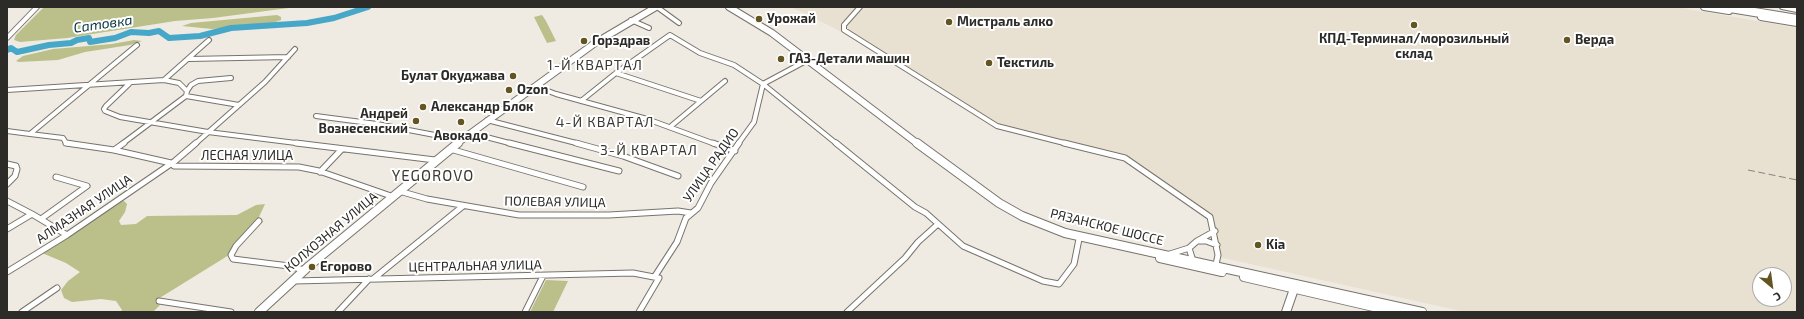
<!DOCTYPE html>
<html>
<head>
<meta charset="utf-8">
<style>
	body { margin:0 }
	#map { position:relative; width:1804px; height:319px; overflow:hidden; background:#efebe2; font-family:"Exo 2",sans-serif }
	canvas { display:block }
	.frame { position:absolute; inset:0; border:8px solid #2c2b28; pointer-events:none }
	.north { position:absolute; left:1752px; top:267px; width:40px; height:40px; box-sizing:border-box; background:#fff; border:1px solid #abaaa9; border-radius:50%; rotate:151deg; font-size:11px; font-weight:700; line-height:16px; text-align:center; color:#2c2b28 }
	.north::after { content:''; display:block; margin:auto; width:14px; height:18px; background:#625521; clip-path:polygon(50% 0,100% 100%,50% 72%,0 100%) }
</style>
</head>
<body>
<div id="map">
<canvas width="1804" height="319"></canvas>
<div class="frame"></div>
<div class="north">С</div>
</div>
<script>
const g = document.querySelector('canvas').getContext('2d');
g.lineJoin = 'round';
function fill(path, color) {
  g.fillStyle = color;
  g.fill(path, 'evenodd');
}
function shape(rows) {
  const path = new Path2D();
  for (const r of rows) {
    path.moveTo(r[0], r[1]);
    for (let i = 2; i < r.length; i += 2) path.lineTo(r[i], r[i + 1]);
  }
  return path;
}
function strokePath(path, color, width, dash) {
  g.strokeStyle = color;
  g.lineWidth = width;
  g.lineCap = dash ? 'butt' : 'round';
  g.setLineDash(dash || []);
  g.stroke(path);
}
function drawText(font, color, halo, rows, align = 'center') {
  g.font = font + ' "Exo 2",sans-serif';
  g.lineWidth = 4;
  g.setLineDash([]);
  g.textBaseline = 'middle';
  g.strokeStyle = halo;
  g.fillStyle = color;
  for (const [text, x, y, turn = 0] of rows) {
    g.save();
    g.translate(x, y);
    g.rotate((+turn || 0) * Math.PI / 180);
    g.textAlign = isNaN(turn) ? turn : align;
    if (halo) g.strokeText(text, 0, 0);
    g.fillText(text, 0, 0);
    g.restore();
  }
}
fill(shape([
	[791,7,1676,7,1797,28,1797,312,1465,312,1219,257,1214,219,1123,158,997,126,903,66,870,49,838,30],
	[1760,275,1784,275,1784,299,1760,299]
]), '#e8e0d1');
fill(shape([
	[44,7,296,7,213,18,175,21,67,38,20,42,14,40,16,35],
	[277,15,281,17,281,20,264,26,212,29,182,26,191,23],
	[542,15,546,21,556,41,547,43,534,17],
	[134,40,142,41,130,45,85,52,58,60,19,62,16,61,23,56,53,49,112,44],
	[123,200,127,204,125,212,119,221,121,225,136,224,147,216,237,215,256,205,265,204,258,219,229,255,158,299,155,302,160,305,153,312,121,312,122,310,116,301,101,299,72,302,64,298,61,290,68,281,80,272,66,263,42,253],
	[546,280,568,281,553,312,530,312]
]), '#bbbf89');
strokePath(shape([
	[7,50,11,48,17,52,49,45,71,43,77,40,89,38,90,42,115,38,131,32,149,33,159,31,169,38,200,36,231,28,307,23,334,18,368,7]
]), '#47a7c8', 6);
const streetFar1 = shape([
	[657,7,679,23],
	[860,7,844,25,844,30,997,126,1068,144],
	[1782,7,1797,10],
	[631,20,649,28],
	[7,38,37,7],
	[189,59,288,57],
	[616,73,701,101],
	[130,83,106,106,104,109,105,111,120,117,208,132,304,144],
	[535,86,556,94,647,119,715,144],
	[7,90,164,80],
	[187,91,191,85,198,81,231,78],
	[186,96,239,105],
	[581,101,616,73,670,35,700,53,734,65,763,84,837,144],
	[316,116,377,124,461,140],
	[487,120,580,144],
	[670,127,725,81],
	[7,131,30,134],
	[471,133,513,144],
	[72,144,66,143,63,138,30,134,137,45],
	[122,144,186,96,187,91,179,83,164,80,209,40],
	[195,144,265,82,295,49],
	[738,144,754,122,763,84,804,62]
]);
const street = shape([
	[66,143,114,150,171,163,174,166,299,167,319,171,391,196],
	[296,143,435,160],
	[509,143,619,171],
	[576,143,623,156,678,176],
	[713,143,735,151],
	[836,143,915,207,926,213,963,246,1043,281,1059,284,1074,264,1079,239],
	[1064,143,1125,158,1210,217,1218,255,1215,269],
	[450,149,583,187],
	[114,150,124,143],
	[7,164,16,166,17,169,15,176,7,184],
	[320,172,342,149],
	[399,191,427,199,519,215,609,215,678,211,691,213],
	[7,201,32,214],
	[41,219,87,186,56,177],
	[259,221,236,246,231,255,233,259,289,266,304,270],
	[7,229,32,214,67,235],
	[1199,241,1206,241,1217,245],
	[1170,254,1189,248],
	[1193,261,1189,248,1197,241,1215,231],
	[7,272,67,235,175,161,196,143],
	[655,276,677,242,686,218,698,208,711,183,739,143],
	[373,279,463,206],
	[294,281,633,273,659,278,639,312],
	[159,301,231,312],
	[22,312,57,288],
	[338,312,369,279],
	[525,312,543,276],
	[847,312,905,258,918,242,938,224]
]);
const secondaryFar1 = shape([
	[1704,7,1729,11],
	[1761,17,1797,23],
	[456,144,595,43,656,7]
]);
const secondary = shape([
	[259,312,309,266,458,143],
	[1286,312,1294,289]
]);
const primaryFar1 = shape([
	[729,7,772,33,918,144]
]);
const primary = shape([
	[917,143,999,203,1022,216,1065,233,1422,312],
	[1160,258,1222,272],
	[1244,277,1395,312]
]);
const highway = shape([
	[1724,7,1797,19]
]);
strokePath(streetFar1, '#78746c', 6);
strokePath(street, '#78746c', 7);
strokePath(secondaryFar1, '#78746c', 8);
strokePath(secondary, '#78746c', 10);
strokePath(primaryFar1, '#78746c', 8);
strokePath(primary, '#78746c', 10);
strokePath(highway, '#78746c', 10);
strokePath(streetFar1, '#fff', 4);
strokePath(street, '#fff', 5);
strokePath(secondaryFar1, '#fff', 6);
strokePath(secondary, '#fff', 8);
strokePath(primaryFar1, '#fff', 6);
strokePath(primary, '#fff', 8);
strokePath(highway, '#fff', 8);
strokePath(shape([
	[1748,170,1797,180]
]), '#86847e', 1, [7, 3.5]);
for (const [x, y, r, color] of [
	[759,19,4,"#625521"],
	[949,22,4,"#625521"],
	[1414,25,4,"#625521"],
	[1567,40,4,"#625521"],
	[584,41,4,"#625521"],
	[781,59,4,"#625521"],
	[989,63,4,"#625521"],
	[513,76,4,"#625521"],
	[509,90,4,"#625521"],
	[423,107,4,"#625521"],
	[416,121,4,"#625521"],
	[461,122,4,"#625521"],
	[1258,245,4,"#625521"],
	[312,267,4,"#625521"]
]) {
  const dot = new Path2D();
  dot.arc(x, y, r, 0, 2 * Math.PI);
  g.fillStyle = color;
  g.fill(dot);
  strokePath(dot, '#fff', 1.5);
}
drawText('bold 13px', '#2c2b28', '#fff', [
	["Урожай",767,19],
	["Мистраль алко",957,22],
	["КПД-Терминал/морозильный",1414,39,"center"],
	["склад",1414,54,"center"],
	["Верда",1575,40],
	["Горздрав",592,41],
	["ГАЗ-Детали машин",789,59],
	["Текстиль",997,63],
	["Булат Окуджава",505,76,"right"],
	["Ozon",517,90],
	["Александр Блок",431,107],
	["Андрей",408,114,"right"],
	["Вознесенский",408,129,"right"],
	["Авокадо",461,136,"center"],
	["Kia",1266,245],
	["Егорово",320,267]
], 'left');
drawText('13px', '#2c2b28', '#fff', [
	["ЛЕСНАЯ УЛИЦА",247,156],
	["УЛИЦА РАДИО",711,165,-55],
	["ПОЛЕВАЯ УЛИЦА",555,202,1],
	["АЛМАЗНАЯ УЛИЦА",84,209,-34],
	["РЯЗАНСКОЕ ШОССЕ",1107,227,14],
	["КОЛХОЗНАЯ УЛИЦА",331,232,-40],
	["ЦЕНТРАЛЬНАЯ УЛИЦА",475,266,-1]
]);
drawText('italic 14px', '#02303e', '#fff', [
	["Сатовка",103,24,-8]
]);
g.letterSpacing = '1px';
drawText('14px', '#3c3832', '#fff', [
	["1-Й КВАРТАЛ",595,65],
	["4-Й КВАРТАЛ",605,122],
	["3-Й КВАРТАЛ",649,150]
]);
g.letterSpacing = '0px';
g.letterSpacing = '1px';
drawText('15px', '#3c3832', '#fff', [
	["YEGOROVO",433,176]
]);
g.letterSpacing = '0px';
</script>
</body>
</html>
